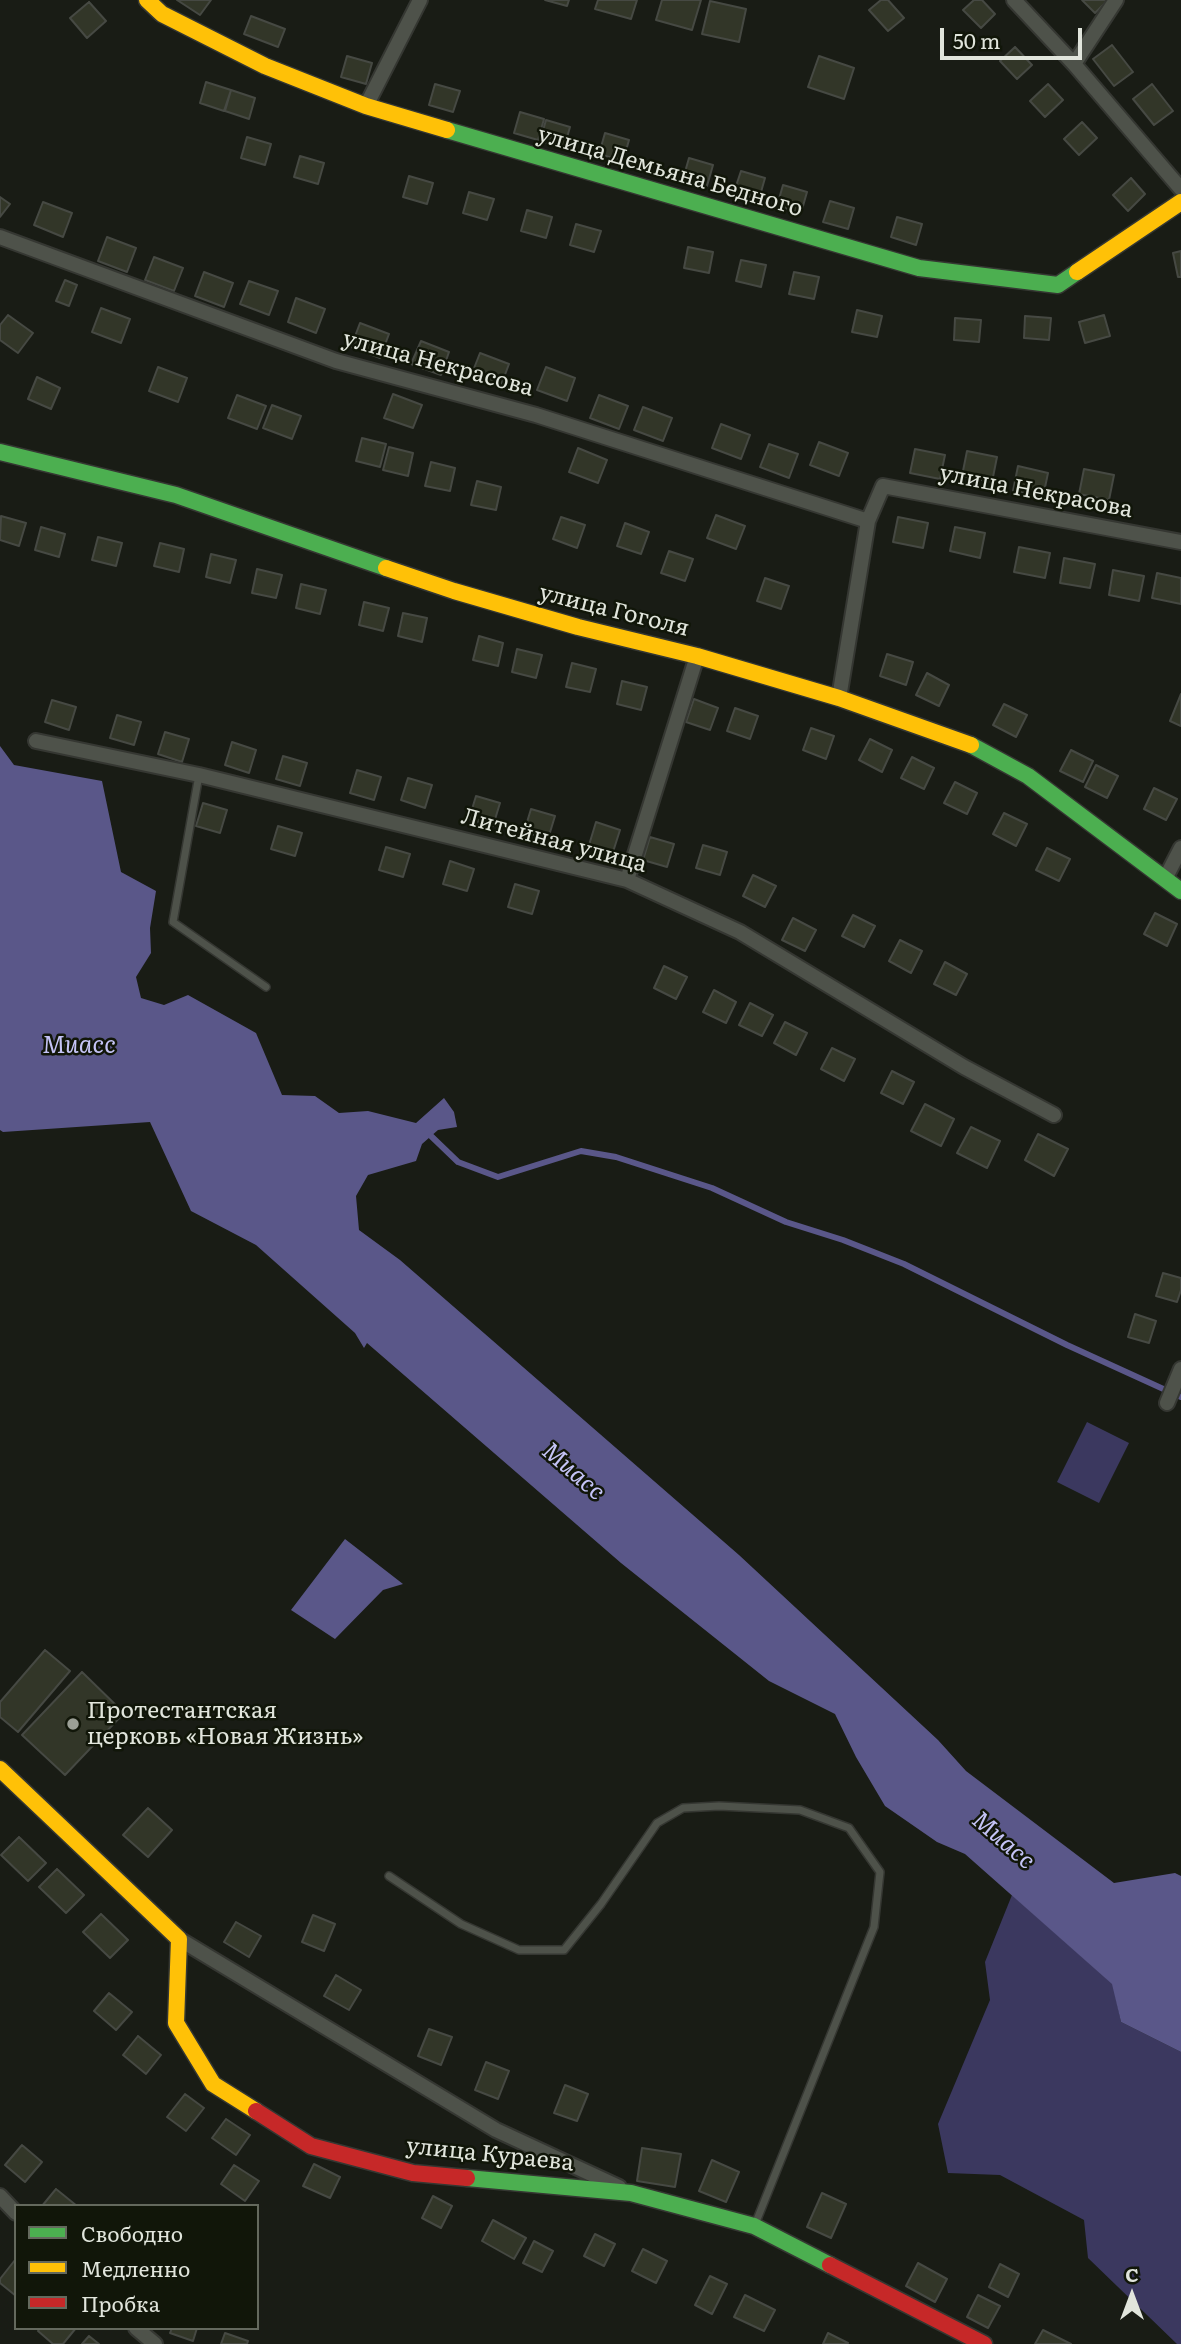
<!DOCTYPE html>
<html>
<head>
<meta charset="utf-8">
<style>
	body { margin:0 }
	#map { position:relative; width:1181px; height:2344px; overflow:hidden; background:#191c15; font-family:Literata,serif }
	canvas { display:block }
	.legend { position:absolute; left:14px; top:2204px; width:245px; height:126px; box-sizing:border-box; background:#111609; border:2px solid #64695d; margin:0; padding:9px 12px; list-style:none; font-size:21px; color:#e1e5dc }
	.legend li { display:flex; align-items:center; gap:14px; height:35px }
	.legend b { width:35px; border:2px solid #64695d }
	.north { position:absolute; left:1097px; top:2260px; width:70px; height:70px; -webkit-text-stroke:5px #111609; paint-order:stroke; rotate:0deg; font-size:19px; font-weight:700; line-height:28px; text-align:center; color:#e1e5dc }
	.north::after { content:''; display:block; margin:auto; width:24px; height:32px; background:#e1e5dc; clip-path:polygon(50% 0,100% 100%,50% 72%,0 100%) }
	.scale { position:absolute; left:940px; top:28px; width:142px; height:32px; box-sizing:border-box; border:4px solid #e1e5dc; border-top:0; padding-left:9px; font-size:21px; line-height:24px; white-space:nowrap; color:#e1e5dc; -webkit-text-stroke:5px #111609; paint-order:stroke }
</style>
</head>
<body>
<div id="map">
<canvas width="1181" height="2344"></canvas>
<ul class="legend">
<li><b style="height:9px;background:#4caf50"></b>Свободно</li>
<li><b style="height:9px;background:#ffc107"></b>Медленно</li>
<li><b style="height:9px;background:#c62828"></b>Пробка</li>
</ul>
<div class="north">С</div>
<div class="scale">50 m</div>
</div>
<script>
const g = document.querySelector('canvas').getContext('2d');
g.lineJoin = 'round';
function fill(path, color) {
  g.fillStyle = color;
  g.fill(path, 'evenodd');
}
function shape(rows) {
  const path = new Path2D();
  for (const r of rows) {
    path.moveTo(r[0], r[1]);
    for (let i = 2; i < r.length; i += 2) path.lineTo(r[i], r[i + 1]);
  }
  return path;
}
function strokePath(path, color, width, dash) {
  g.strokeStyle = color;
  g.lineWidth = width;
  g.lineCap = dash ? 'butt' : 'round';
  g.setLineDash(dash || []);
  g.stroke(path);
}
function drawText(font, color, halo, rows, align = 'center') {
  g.font = font + ' Literata,serif';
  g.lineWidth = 5;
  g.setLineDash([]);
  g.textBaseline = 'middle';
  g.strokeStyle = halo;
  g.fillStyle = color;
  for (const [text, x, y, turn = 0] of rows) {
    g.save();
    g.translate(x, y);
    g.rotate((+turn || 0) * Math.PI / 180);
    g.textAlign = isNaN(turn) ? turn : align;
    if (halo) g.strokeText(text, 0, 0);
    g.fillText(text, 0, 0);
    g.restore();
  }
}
fill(shape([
	[1087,1422,1129,1443,1099,1503,1057,1482],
	[1012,1895,1113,1984,1121,2022,1181,2052,1181,2344,1177,2344,1088,2258,1084,2220,1000,2175,948,2173,938,2124,990,2000,985,1962]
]), '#3b385f');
fill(shape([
	[0,746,14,765,102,781,121,872,156,891,150,928,151,953,136,977,141,998,164,1005,188,995,256,1033,282,1095,315,1096,339,1113,368,1111,416,1123,444,1098,454,1112,457,1127,438,1130,422,1144,416,1161,368,1175,356,1196,359,1230,400,1260,739,1555,938,1740,966,1771,1114,1883,1175,1873,1181,1876,1181,2052,1121,2022,1112,1984,965,1854,937,1842,885,1806,856,1757,835,1714,769,1681,621,1563,367,1343,364,1348,355,1333,256,1245,191,1211,150,1122,3,1132,0,1130],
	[345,1539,403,1584,383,1590,335,1639,291,1610]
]), '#5a5789');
strokePath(shape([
	[431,1136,458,1162,498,1177,581,1151,616,1157,712,1188,786,1222,843,1240,904,1264,1067,1345,1181,1397]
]), '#5a5789', 6);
const building = shape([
	[177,0,211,0,200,15,177,0],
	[545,0,569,0,567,6,545,0],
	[598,0,637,0,631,19,595,9,598,0],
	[662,0,701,0,692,30,656,20,662,0],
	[881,0,888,0,904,18,888,31,869,10,881,0],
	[974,0,982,0,995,14,981,28,963,10,974,0],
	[1082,0,1108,0,1095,13,1082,0],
	[710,1,746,9,739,42,702,34,710,1],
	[89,2,106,21,87,38,70,18,89,2],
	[251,16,285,29,278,47,244,34,251,16],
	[1112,45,1133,72,1114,86,1093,59,1112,45],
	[1015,47,1032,65,1017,79,1000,61,1015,47],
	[347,56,372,63,366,84,341,77,347,56],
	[819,56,854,68,844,99,808,87,819,56],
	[206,82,231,90,224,111,200,103,206,82],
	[435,84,460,91,453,112,429,105,435,84],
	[1048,84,1063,100,1045,117,1030,101,1048,84],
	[1152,84,1173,111,1154,125,1133,99,1152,84],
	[231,90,255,98,249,119,225,111,231,90],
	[520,112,544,119,538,140,514,133,520,112],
	[546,120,570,127,564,148,540,141,546,120],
	[1082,122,1097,138,1079,155,1064,139,1082,122],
	[605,133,629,140,623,161,599,154,605,133],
	[247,137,271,144,265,165,241,158,247,137],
	[300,156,324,163,318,184,294,177,300,156],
	[689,158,713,165,707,186,683,179,689,158],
	[741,171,765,178,759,199,734,192,741,171],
	[409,176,433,183,427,204,403,197,409,176],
	[1131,178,1145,194,1128,211,1113,195,1131,178],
	[783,185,807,192,801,213,777,206,783,185],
	[469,192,494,199,487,220,463,213,469,192],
	[0,197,10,204,0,217,0,197],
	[830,201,854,208,848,229,823,222,830,201],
	[43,202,72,213,63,237,34,225,43,202],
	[527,210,552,217,546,238,521,231,527,210],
	[897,217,922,224,916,245,891,237,897,217],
	[576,224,601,231,594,252,570,245,576,224],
	[107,237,136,248,127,272,98,261,107,237],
	[688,247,713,252,709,273,684,268,688,247],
	[1181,251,1181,277,1178,277,1173,253,1181,251],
	[154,257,183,268,174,291,145,280,154,257],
	[741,260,766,265,761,287,736,281,741,260],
	[204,272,233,283,224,307,195,296,204,272],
	[794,272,819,277,814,299,789,294,794,272],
	[65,280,77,285,69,306,56,301,65,280],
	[249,281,278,291,269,315,240,304,249,281],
	[296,298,325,309,316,333,288,322,296,298],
	[101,308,130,319,121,343,92,332,101,308],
	[857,310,882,316,877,337,852,332,857,310],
	[8,315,33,333,18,353,0,340,0,325,8,315],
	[1104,315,1110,336,1085,343,1079,322,1104,315],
	[1025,316,1051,318,1049,340,1024,338,1025,316],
	[955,318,981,320,979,342,954,340,955,318],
	[360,323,389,334,380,358,351,347,360,323],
	[421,341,449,352,441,375,411,364,421,341],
	[480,353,509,364,500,388,471,376,480,353],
	[158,367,187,378,178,402,149,391,158,367],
	[546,367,575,378,567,401,537,390,546,367],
	[37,377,60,388,51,409,28,399,37,377],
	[393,394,422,405,413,428,384,418,393,394],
	[237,395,266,406,257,429,228,418,237,395],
	[599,395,628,406,619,429,590,418,599,395],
	[272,405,301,416,292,439,263,428,272,405],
	[643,407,672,418,663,441,634,430,643,407],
	[721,424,750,435,741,459,712,448,721,424],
	[362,438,386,444,380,467,356,461,362,438],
	[819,442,848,453,839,476,810,465,819,442],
	[769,444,798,454,789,478,760,467,769,444],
	[389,447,413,453,408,476,383,470,389,447],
	[578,448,607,460,598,483,569,472,578,448],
	[915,449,945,455,940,479,910,473,915,449],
	[967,451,997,457,992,482,962,476,967,451],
	[431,462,455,468,450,491,425,486,431,462],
	[1018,466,1048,473,1043,497,1013,491,1018,466],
	[1084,469,1114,475,1109,500,1079,494,1084,469],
	[477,481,501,487,496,510,471,505,477,481],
	[716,515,745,526,736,549,707,538,716,515],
	[1,516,26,523,19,546,0,540,1,516],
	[561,517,585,525,577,548,553,539,561,517],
	[898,517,928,523,923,548,893,542,898,517],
	[625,523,649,532,641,554,617,546,625,523],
	[41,527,65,534,59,557,35,550,41,527],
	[955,527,985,533,980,558,950,551,955,527],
	[98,537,122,543,116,566,92,560,98,537],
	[160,543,184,549,179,572,154,566,160,543],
	[1019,547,1050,553,1045,578,1014,572,1019,547],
	[669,551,693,559,685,581,661,573,669,551],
	[211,554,236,560,230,583,206,577,211,554],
	[1064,558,1095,564,1090,588,1060,583,1064,558],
	[257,569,282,575,276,598,252,593,257,569],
	[1113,570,1144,576,1139,601,1109,595,1113,570],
	[1157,573,1181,578,1181,604,1152,598,1157,573],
	[765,578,789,586,781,609,757,601,765,578],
	[301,584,326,590,320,614,296,608,301,584],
	[364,602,389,608,383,631,359,625,364,602],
	[403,613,427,618,422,642,398,636,403,613],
	[479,636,503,643,498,666,473,660,479,636],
	[517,649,542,655,536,678,512,672,517,649],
	[887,654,913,662,906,685,880,676,887,654],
	[572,663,596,669,590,692,566,687,572,663],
	[927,673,949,685,939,706,916,695,927,673],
	[622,681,647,687,641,710,617,704,622,681],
	[1181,694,1181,726,1170,721,1181,694],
	[694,699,718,708,710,730,686,722,694,699],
	[52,700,76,707,69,730,45,722,52,700],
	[1004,704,1027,715,1016,737,993,725,1004,704],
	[735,708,758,716,750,739,727,731,735,708],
	[117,715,141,722,134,745,110,738,117,715],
	[811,728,834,736,826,759,803,750,811,728],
	[165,732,189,739,182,762,158,754,165,732],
	[870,739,892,750,882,772,859,760,870,739],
	[232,742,256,750,249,773,225,765,232,742],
	[1071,750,1093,761,1083,782,1060,771,1071,750],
	[283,756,307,763,300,786,276,779,283,756],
	[912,757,934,768,924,789,901,778,912,757],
	[1096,765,1118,776,1107,798,1085,787,1096,765],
	[357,770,381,777,374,800,350,793,357,770],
	[408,778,432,785,425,808,401,800,408,778],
	[955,782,977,793,967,814,944,803,955,782],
	[1154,788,1177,799,1166,820,1144,809,1154,788],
	[476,796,500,803,493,826,469,819,476,796],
	[203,803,227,810,220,833,196,826,203,803],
	[531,809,555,816,548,839,524,832,531,809],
	[1004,813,1027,824,1016,846,993,834,1004,813],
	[596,822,620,830,613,852,589,845,596,822],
	[278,826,302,833,295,856,271,849,278,826],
	[650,837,674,844,667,867,643,860,650,837],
	[703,845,727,852,720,875,696,868,703,845],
	[386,847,410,854,403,877,379,870,386,847],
	[1047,848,1070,859,1059,881,1036,870,1047,848],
	[450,861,474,869,467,891,443,884,450,861],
	[753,875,776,886,765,907,743,896,753,875],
	[515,884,539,891,532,914,508,907,515,884],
	[1155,913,1177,924,1167,946,1144,934,1155,913],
	[853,915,875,926,864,947,842,936,853,915],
	[793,918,816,930,805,951,782,940,793,918],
	[900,940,922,951,911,973,889,961,900,940],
	[945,962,967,974,956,995,934,984,945,962],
	[664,966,687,977,676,999,654,988,664,966],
	[714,990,736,1002,726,1023,703,1012,714,990],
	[750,1003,773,1015,762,1036,739,1025,750,1003],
	[785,1022,807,1033,796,1055,774,1043,785,1022],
	[832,1048,855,1059,844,1081,821,1069,832,1048],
	[892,1071,914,1082,903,1104,881,1093,892,1071],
	[925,1104,954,1119,941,1146,911,1131,925,1104],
	[971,1127,1000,1141,987,1168,957,1153,971,1127],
	[1038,1134,1068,1149,1054,1176,1025,1160,1038,1134],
	[1163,1273,1181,1278,1181,1290,1177,1302,1156,1296,1163,1273],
	[1135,1314,1156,1321,1149,1343,1128,1337,1135,1314],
	[45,1650,70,1671,18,1732,0,1717,0,1702,45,1650],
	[82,1672,124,1713,65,1775,22,1735,82,1672],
	[148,1808,172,1830,148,1857,123,1835,148,1808],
	[19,1837,46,1863,28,1881,1,1855,19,1837],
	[57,1869,84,1895,66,1913,39,1887,57,1869],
	[101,1914,128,1940,110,1958,83,1932,101,1914],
	[313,1915,335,1924,324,1951,302,1942,313,1915],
	[236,1922,261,1936,249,1957,224,1942,236,1922],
	[336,1975,361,1990,349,2010,324,1996,336,1975],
	[109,1993,132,2012,116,2030,94,2011,109,1993],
	[429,2029,452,2037,441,2065,418,2056,429,2029],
	[138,2036,161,2055,146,2074,123,2055,138,2036],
	[486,2062,509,2071,498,2099,475,2090,486,2062],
	[565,2085,588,2094,577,2121,554,2113,565,2085],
	[185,2094,204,2108,186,2131,167,2117,185,2094],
	[226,2119,250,2135,236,2155,212,2138,226,2119],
	[22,2145,42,2162,25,2182,5,2165,22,2145],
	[642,2148,681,2154,675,2187,637,2181,642,2148],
	[712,2160,739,2172,726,2202,699,2191,712,2160],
	[314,2164,340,2177,330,2198,303,2186,314,2164],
	[234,2165,259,2181,245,2201,221,2184,234,2165],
	[56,2189,77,2206,42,2206,56,2189],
	[822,2193,846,2204,831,2238,807,2227,822,2193],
	[433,2196,452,2206,441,2228,422,2218,433,2196],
	[493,2220,526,2238,514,2259,482,2241,493,2220],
	[595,2234,615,2244,604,2266,584,2256,595,2234],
	[534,2241,553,2251,542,2272,523,2263,534,2241],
	[643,2249,667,2261,656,2283,632,2271,643,2249],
	[15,2260,16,2261,16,2296,0,2283,0,2279,15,2260],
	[918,2263,947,2279,935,2302,906,2286,918,2263],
	[1000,2264,1019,2274,1008,2297,989,2287,1000,2264],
	[710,2276,727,2284,712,2314,695,2305,710,2276],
	[745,2295,775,2310,764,2331,734,2317,745,2295],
	[978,2295,1000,2306,988,2328,967,2317,978,2295],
	[40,2328,76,2328,63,2344,53,2344,38,2331,40,2328],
	[172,2328,197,2328,193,2341,170,2333,172,2328],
	[1043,2330,1071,2344,1035,2344,1043,2330],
	[225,2333,248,2341,247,2344,221,2344,225,2333],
	[828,2333,848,2343,847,2344,823,2344,828,2333],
	[89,2336,99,2344,82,2344,89,2336]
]);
fill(building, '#323628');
strokePath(building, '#464943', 2);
const lane = shape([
	[199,775,173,922,266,987],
	[389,1876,461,1924,519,1950,564,1950,601,1904,657,1823,683,1808,719,1806,800,1810,849,1828,880,1872,874,1927,756,2222]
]);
const street = shape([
	[1014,0,1074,64,1181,189],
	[1074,64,1116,0],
	[366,106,420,0],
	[0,237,336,361,536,415,868,521],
	[839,698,868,521,883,486,1181,542],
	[36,741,199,775,627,880,740,932,964,1067,1054,1115],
	[1165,879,1181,848],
	[627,880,697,656],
	[1167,1403,1181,1369],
	[179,1939,496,2130,619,2187],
	[0,2196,16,2213],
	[136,2328,155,2344]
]);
const fast = shape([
	[447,130,919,268,1058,285,1077,272],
	[0,452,176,495,386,568],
	[971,745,1028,776,1181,891],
	[467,2178,631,2193,754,2226,830,2265]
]);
const slow = shape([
	[147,0,162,14,265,66,366,106,447,130],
	[1077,272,1181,202],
	[386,568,454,591,578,627,697,656,839,698,971,745],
	[0,1769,179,1939,176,2023,213,2084,256,2111]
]);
const jam = shape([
	[256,2111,311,2146,413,2173,467,2178],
	[830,2265,984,2344]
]);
strokePath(lane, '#353732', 10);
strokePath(street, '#353732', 18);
strokePath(fast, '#353732', 19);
strokePath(slow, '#353732', 19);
strokePath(jam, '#353732', 19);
strokePath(lane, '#4e524a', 7);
strokePath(street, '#4e524a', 14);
strokePath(fast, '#4caf50', 16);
strokePath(slow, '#ffc107', 16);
strokePath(jam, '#c62828', 16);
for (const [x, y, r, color] of [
	[73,1724,7,"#9b9f96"]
]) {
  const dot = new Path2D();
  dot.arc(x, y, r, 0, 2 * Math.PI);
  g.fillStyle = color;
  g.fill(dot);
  strokePath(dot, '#111609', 2.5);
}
drawText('23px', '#e1e5dc', '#111609', [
	["улица Демьяна Бедного",670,172,16],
	["улица Некрасова",438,364,15],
	["улица Некрасова",1036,492,11],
	["улица Гоголя",614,611,14],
	["Литейная улица",554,841,15],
	["улица Кураева",490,2155,6]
]);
drawText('23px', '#e1e5dc', '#111609', [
	["Протестантская",87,1711],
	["церковь «Новая Жизнь»",87,1737]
], 'left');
drawText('italic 24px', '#c5c4f6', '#111609', [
	["Миасс",79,1046],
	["Миасс",573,1472,41],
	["Миасс",1003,1841,41]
]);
</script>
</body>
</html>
